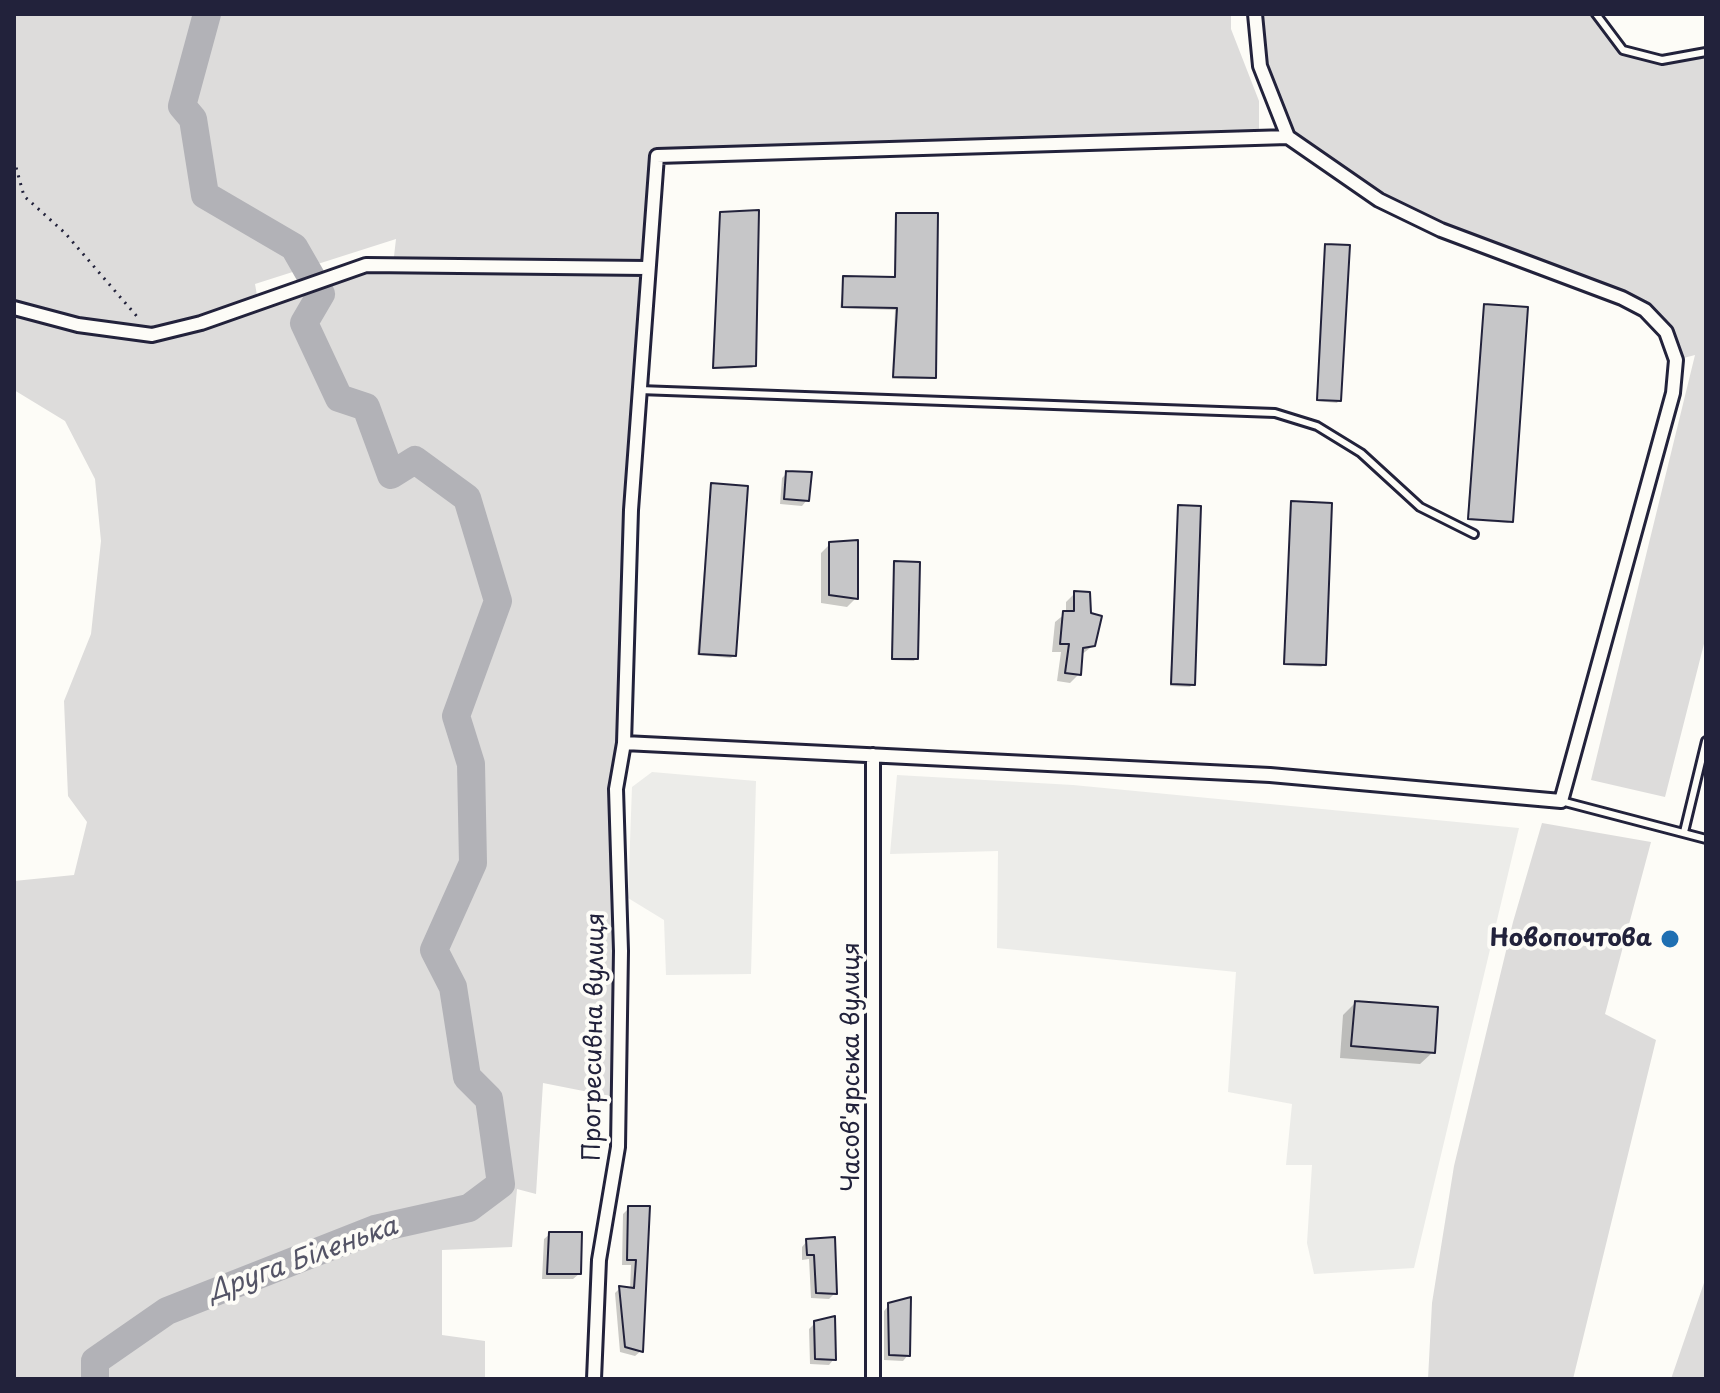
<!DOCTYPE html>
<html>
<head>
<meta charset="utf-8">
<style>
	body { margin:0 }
	#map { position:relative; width:1720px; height:1393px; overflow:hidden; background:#fdfcf7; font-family:"Playpen Sans",sans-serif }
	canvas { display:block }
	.frame { position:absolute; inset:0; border:16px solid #22223b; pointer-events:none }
</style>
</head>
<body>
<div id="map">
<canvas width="1720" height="1393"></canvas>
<div class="frame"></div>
</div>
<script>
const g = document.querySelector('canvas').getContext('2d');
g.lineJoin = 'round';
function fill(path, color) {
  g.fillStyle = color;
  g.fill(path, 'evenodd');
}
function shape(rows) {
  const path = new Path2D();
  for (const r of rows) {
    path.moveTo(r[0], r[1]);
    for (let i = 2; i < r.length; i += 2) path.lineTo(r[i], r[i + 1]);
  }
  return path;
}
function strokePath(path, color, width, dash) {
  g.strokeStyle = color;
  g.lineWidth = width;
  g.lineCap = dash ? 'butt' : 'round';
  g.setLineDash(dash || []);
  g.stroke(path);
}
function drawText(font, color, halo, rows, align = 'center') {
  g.font = font + ' "Playpen Sans",sans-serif';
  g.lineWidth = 8;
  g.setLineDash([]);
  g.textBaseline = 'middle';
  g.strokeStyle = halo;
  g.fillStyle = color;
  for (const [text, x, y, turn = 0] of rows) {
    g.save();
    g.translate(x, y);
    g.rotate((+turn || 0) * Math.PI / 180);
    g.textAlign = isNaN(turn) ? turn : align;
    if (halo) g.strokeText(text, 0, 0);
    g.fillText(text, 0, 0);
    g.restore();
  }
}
fill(shape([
	[652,772,756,781,751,974,666,975,664,920,628,898,632,787],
	[897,775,1073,785,1519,828,1414,1268,1314,1274,1307,1243,1312,1165,1286,1165,1292,1104,1228,1092,1236,972,997,948,998,851,890,854]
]), '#ecece9');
fill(shape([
	[14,14,1231,14,1231,29,1259,101,1259,132,657,157,616,789,619,1098,543,1083,536,1194,517,1189,512,1247,442,1250,442,1335,485,1341,485,1379,14,1379,14,881,74,875,87,822,68,796,64,701,91,634,101,541,95,479,65,421,14,390],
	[396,239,393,265,327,276,258,301,255,284],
	[1255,14,1596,14,1623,50,1662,60,1706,52,1706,636,1665,797,1591,780,1695,355,1676,360,1666,332,1645,310,1379,200,1288,137,1260,66],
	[1542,823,1651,842,1605,1014,1656,1040,1573,1379,1428,1379,1432,1303,1454,1166,1513,922],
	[1706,1277,1706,1379,1671,1379]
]), '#dddcdb');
fill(shape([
	[721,214,754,366,752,368,712,369],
	[897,215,934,377,932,379,892,379,895,310,840,308,844,278,894,279],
	[1326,246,1339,400,1337,403,1316,401],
	[1484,306,1511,521,1508,523,1467,520],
	[787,473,807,500,802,506,780,504,782,478],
	[711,485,734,655,731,658,697,655],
	[1292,503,1324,665,1321,667,1283,665],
	[1178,507,1193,684,1190,687,1170,686],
	[830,544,856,598,847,607,821,603,821,553],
	[895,563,916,658,914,661,891,660],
	[1075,593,1094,645,1081,655,1079,674,1070,683,1057,681,1061,652,1052,652,1055,622,1066,613,1066,602],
	[1355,1003,1433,1052,1420,1064,1340,1058,1343,1015],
	[629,1208,647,1208,641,1351,635,1356,620,1352,615,1293,620,1288,630,1290,631,1265,622,1265,623,1214],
	[550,1234,579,1274,573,1279,542,1279,544,1239],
	[807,1241,835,1293,829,1299,811,1298,809,1259,802,1260,802,1247],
	[889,1305,908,1355,903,1361,884,1360,884,1311],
	[815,1323,834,1359,829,1365,810,1364,809,1329]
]), '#0003');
strokePath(shape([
	[95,1379,95,1361,167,1311,375,1229,469,1208,501,1184,489,1099,467,1077,453,987,434,950,473,863,471,764,456,716,498,601,467,498,415,460,391,475,366,407,339,398,304,323,321,294,294,247,205,195,193,119,182,106,207,14]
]), '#b2b2b7', 28);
const building = shape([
	[759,210,756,366,713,368,720,212,759,210],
	[896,213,938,213,936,378,893,377,897,308,842,307,843,276,895,277,896,213],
	[1325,244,1350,245,1341,401,1317,400,1325,244],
	[1484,304,1528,307,1513,522,1468,519,1484,304],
	[786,471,812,472,809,501,784,499,786,471],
	[711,483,748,486,736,656,699,654,711,483],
	[1291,501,1332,503,1326,665,1284,664,1291,501],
	[1178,505,1201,506,1195,685,1171,684,1178,505],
	[858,540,858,599,829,595,829,542,858,540],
	[894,561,920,562,918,659,892,659,894,561],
	[1074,591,1090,592,1091,613,1102,616,1095,646,1083,648,1081,675,1065,673,1069,644,1060,644,1063,611,1074,611,1074,591],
	[1355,1001,1438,1007,1435,1053,1351,1046,1355,1001],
	[628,1206,650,1206,643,1352,625,1347,619,1286,634,1288,636,1260,627,1260,628,1206],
	[549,1232,582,1232,581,1274,547,1274,549,1232],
	[835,1237,837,1294,816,1293,814,1255,807,1255,806,1239,835,1237],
	[911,1297,910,1356,889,1355,888,1303,911,1297],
	[835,1316,836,1360,815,1359,814,1321,835,1316]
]);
fill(building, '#c6c6c8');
strokePath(building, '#22223b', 2);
const service = shape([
	[1596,14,1623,50,1662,60,1706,52],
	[639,390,1275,413,1317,426,1361,453,1420,507,1474,534],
	[1561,801,1706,839],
	[1684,832,1706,741]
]);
const minor = shape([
	[14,308,78,325,152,335,201,323,366,265,647,268],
	[624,743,1270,775,1561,801,1673,393,1676,360,1666,332,1645,310,1622,298,1441,230,1379,200,1288,137,1260,66,1255,14],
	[873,755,873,1379],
	[594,1379,599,1260,618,1147,621,951,616,789,624,743,631,510,657,156,1288,137]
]);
strokePath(service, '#22223b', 12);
strokePath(minor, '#22223b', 18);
strokePath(shape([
	[14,160,24,196,65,233,140,320]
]), '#22223b', 3, [2, 6]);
strokePath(service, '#fdfcf7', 6);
strokePath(minor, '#fdfcf7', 12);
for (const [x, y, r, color] of [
	[1670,939,10,"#1f6fb2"]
]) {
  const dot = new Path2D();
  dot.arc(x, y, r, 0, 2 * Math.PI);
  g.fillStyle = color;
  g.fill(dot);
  strokePath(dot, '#fdfcf7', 3);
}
drawText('bold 24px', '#22223b', '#fdfcf7', [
	["Новопочтова",1652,939]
], 'right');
drawText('24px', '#22223b', '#fdfcf7', [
	["Прогресивна вулиця",595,1037,-89],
	["Часов'ярська вулиця",852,1067,-90]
]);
drawText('italic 26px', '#545466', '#fdfcf7', [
	["Друга Біленька",303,1260,-20]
]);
</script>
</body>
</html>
